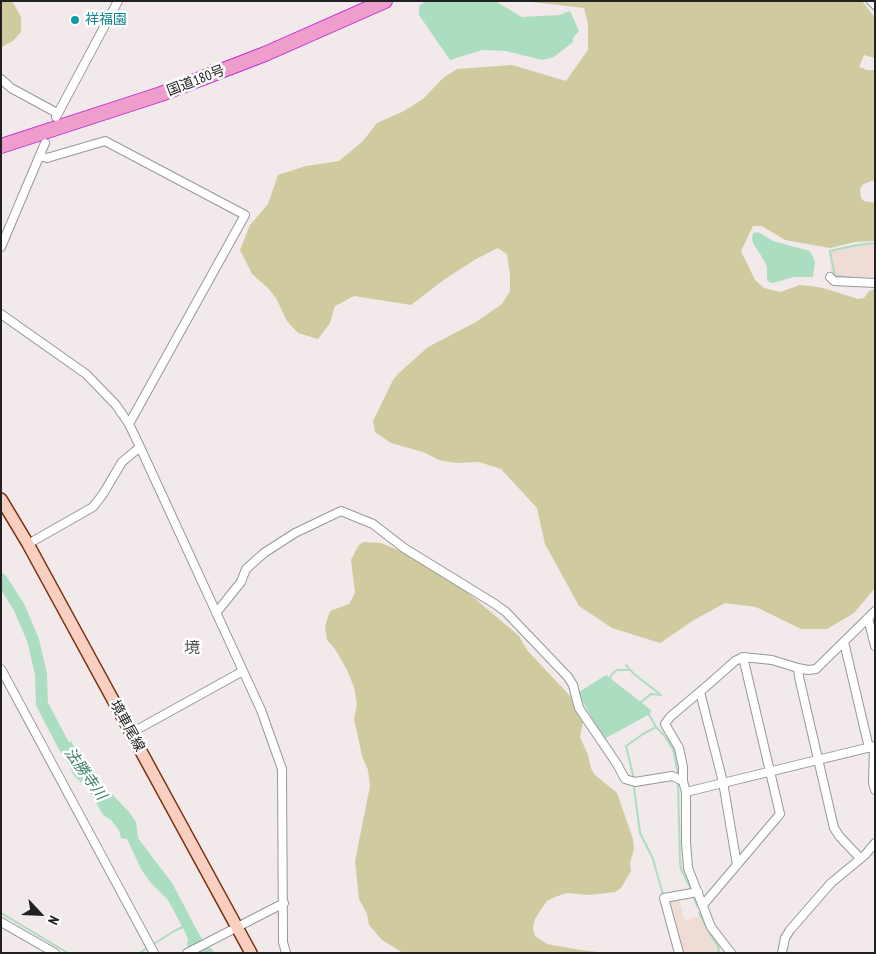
<!DOCTYPE html>
<html>
<head>
<meta charset="utf-8">
<style>
	body { margin:0 }
	#map { position:relative; width:876px; height:954px; overflow:hidden; background:#f1e9ea; font-family:"PT Sans Narrow",sans-serif }
	canvas { display:block }
	.frame { position:absolute; inset:0; border:2px solid #212121; pointer-events:none }
	.north { position:absolute; left:15px; top:889px; width:50px; height:50px; -webkit-text-stroke:4px #fff; paint-order:stroke; rotate:115deg; font-size:14px; font-weight:700; line-height:20px; text-align:center; color:#212121 }
	.north::after { content:''; display:block; margin:auto; width:18px; height:22px; background:#212121; clip-path:polygon(50% 0,100% 100%,50% 72%,0 100%) }
</style>
</head>
<body>
<div id="map">
<canvas width="876" height="954"></canvas>
<div class="frame"></div>
<div class="north">N</div>
</div>
<script>
const g = document.querySelector('canvas').getContext('2d');
g.lineJoin = 'round';
function fill(path, color) {
  g.fillStyle = color;
  g.fill(path, 'evenodd');
}
function shape(rows) {
  const path = new Path2D();
  for (const r of rows) {
    path.moveTo(r[0], r[1]);
    for (let i = 2; i < r.length; i += 2) path.lineTo(r[i], r[i + 1]);
  }
  return path;
}
function strokePath(path, color, width, dash) {
  g.strokeStyle = color;
  g.lineWidth = width;
  g.lineCap = dash ? 'butt' : 'round';
  g.setLineDash(dash || []);
  g.stroke(path);
}
function drawText(font, color, halo, rows, align = 'center') {
  g.font = font + ' "PT Sans Narrow","Noto Sans JP",sans-serif';
  g.lineWidth = 5;
  g.setLineDash([]);
  g.textBaseline = 'middle';
  g.strokeStyle = halo;
  g.fillStyle = color;
  for (const [text, x, y, turn = 0] of rows) {
    g.save();
    g.translate(x, y);
    g.rotate((+turn || 0) * Math.PI / 180);
    g.textAlign = isNaN(turn) ? turn : align;
    if (halo) g.strokeText(text, 0, 0);
    g.fillText(text, 0, 0);
    g.restore();
  }
}
fill(shape([
	[875,243,875,282,834,279,831,276,829,251,856,245],
	[678,896,685,921,702,915,721,945,720,953,680,953,666,899]
]), '#efddd5');
fill(shape([
	[1,1,12,1,21,17,21,32,13,41,1,47],
	[523,1,862,1,875,18,875,58,864,55,859,67,867,70,875,70,875,180,863,184,860,189,861,198,864,201,875,203,875,241,855,242,830,248,785,240,762,226,753,226,741,251,755,280,764,288,780,292,800,285,811,286,823,288,858,299,864,298,869,291,875,289,875,588,854,613,827,629,801,629,756,607,725,603,694,620,660,643,612,628,579,606,545,544,537,508,501,469,479,462,456,463,439,460,423,452,391,443,375,432,373,421,393,380,399,373,428,347,476,322,502,304,510,291,510,275,507,254,498,248,476,259,445,279,411,305,354,296,335,306,330,323,318,339,298,333,287,321,276,298,268,288,252,274,240,250,250,225,268,204,278,175,306,166,339,161,363,141,377,123,404,111,423,99,443,78,457,69,512,65,566,81,588,50,588,24,584,8],
	[363,542,381,543,403,552,461,587,512,630,519,636,527,650,570,696,583,722,580,737,588,755,591,768,594,774,617,793,633,839,634,849,630,863,631,871,621,888,615,892,589,895,567,893,555,897,547,901,540,911,535,919,533,928,535,936,547,944,574,949,605,953,403,953,382,940,369,925,367,914,359,899,355,861,370,786,368,770,362,756,354,719,357,704,354,687,347,670,335,649,327,640,325,626,330,611,349,604,355,593,351,560,358,546]
]), '#cfcb9f');
fill(shape([
	[426,1,495,1,522,17,559,15,570,11,579,31,573,38,573,42,554,57,542,60,506,51,482,50,450,60,419,15,419,7,421,4],
	[758,232,773,241,810,251,815,262,813,277,794,277,773,283,769,282,767,280,767,267,765,262,753,243,752,238,753,233],
	[606,675,651,710,650,714,604,739,584,704,579,692],
	[71,741,85,766,96,779,110,792,129,812,136,822,138,838,172,883,200,936,215,953,191,953,187,948,188,939,184,930,168,900,151,883,141,869,127,839,121,838,119,830,111,820,103,815,87,787,74,776,61,750]
]), '#abddc1');
strokePath(shape([
	[866,1,875,11],
	[830,251,857,245,875,243],
	[830,252,835,276,863,279],
	[626,665,633,673,661,695,651,694,640,703],
	[610,679,612,674,617,670,630,670],
	[648,713,656,727,663,734,673,749,678,774],
	[634,779,626,746,643,734,656,727],
	[678,782,680,862,681,869,690,887],
	[634,788,640,833,653,859,663,895],
	[693,895,697,906],
	[1,913,68,953],
	[699,913,713,939,718,946,719,953],
	[152,945,176,930,185,926],
	[140,953,148,947]
]), '#abddc1', 2);
strokePath(shape([
	[1,579,19,607,33,640,41,674,42,704,64,746,74,760]
]), '#abddc1', 12);
const minor = shape([
	[871,1,875,5],
	[1,79,11,88,57,113],
	[56,117,118,1],
	[40,156,47,158,105,141,245,215,129,424],
	[1,247,45,143],
	[830,277,834,281,875,283],
	[1,314,86,374,116,405,129,424,140,447,261,710,282,769,283,942,286,953],
	[28,544,93,507,103,494,122,462,140,447],
	[216,613,241,582,246,569,264,553,295,533,341,511,373,524,404,548,495,604,506,612,568,677,573,685,579,708,617,764,625,779,635,782,672,776,683,781],
	[868,618,875,646],
	[844,642,869,748],
	[798,668,799,677,834,828,840,837,860,858],
	[1,669,154,953],
	[700,692,723,782,737,865],
	[131,733,243,671],
	[874,747,873,783,875,790],
	[686,792,875,746],
	[703,905,780,814,743,657],
	[1,922,55,953],
	[187,953,284,903],
	[679,953,664,898,698,892],
	[731,953,711,927,688,868,686,842,686,792,683,781,683,767,679,748,665,724,670,717,709,684,735,661,743,657,772,660,798,668,808,670,816,669,875,611],
	[782,953,785,938,790,930,831,883,865,855,875,843]
]);
const secondary = shape([
	[1,499,28,544,251,953]
]);
const trunk = shape([
	[1,146,161,94,265,54,385,1]
]);
strokePath(minor, '#989898', 10);
strokePath(secondary, '#782d09', 14);
strokePath(trunk, '#c22fd6', 16);
strokePath(minor, '#fff', 8);
strokePath(secondary, '#f8cfc0', 11);
strokePath(trunk, '#ef9dcc', 14);
for (const [x, y, r, color] of [
	[75,20,5,"#0f9aa8"]
]) {
  const dot = new Path2D();
  dot.arc(x, y, r, 0, 2 * Math.PI);
  g.fillStyle = color;
  g.fill(dot);
  strokePath(dot, '#fff', 2);
}
drawText('14px', '#0d838f', '#fff', [
	["祥福園",85,20]
], 'left');
drawText('14px', '#212121', '#fff', [
	["国道180号",196,81,-21],
	["境車尾線",127,726,61]
]);
drawText('italic 15px', '#3d806d', '#fff', [
	["法勝寺川",85,774,54]
]);
drawText('16px', '#545454', '#fff', [
	["境",192,648]
]);
</script>
</body>
</html>
